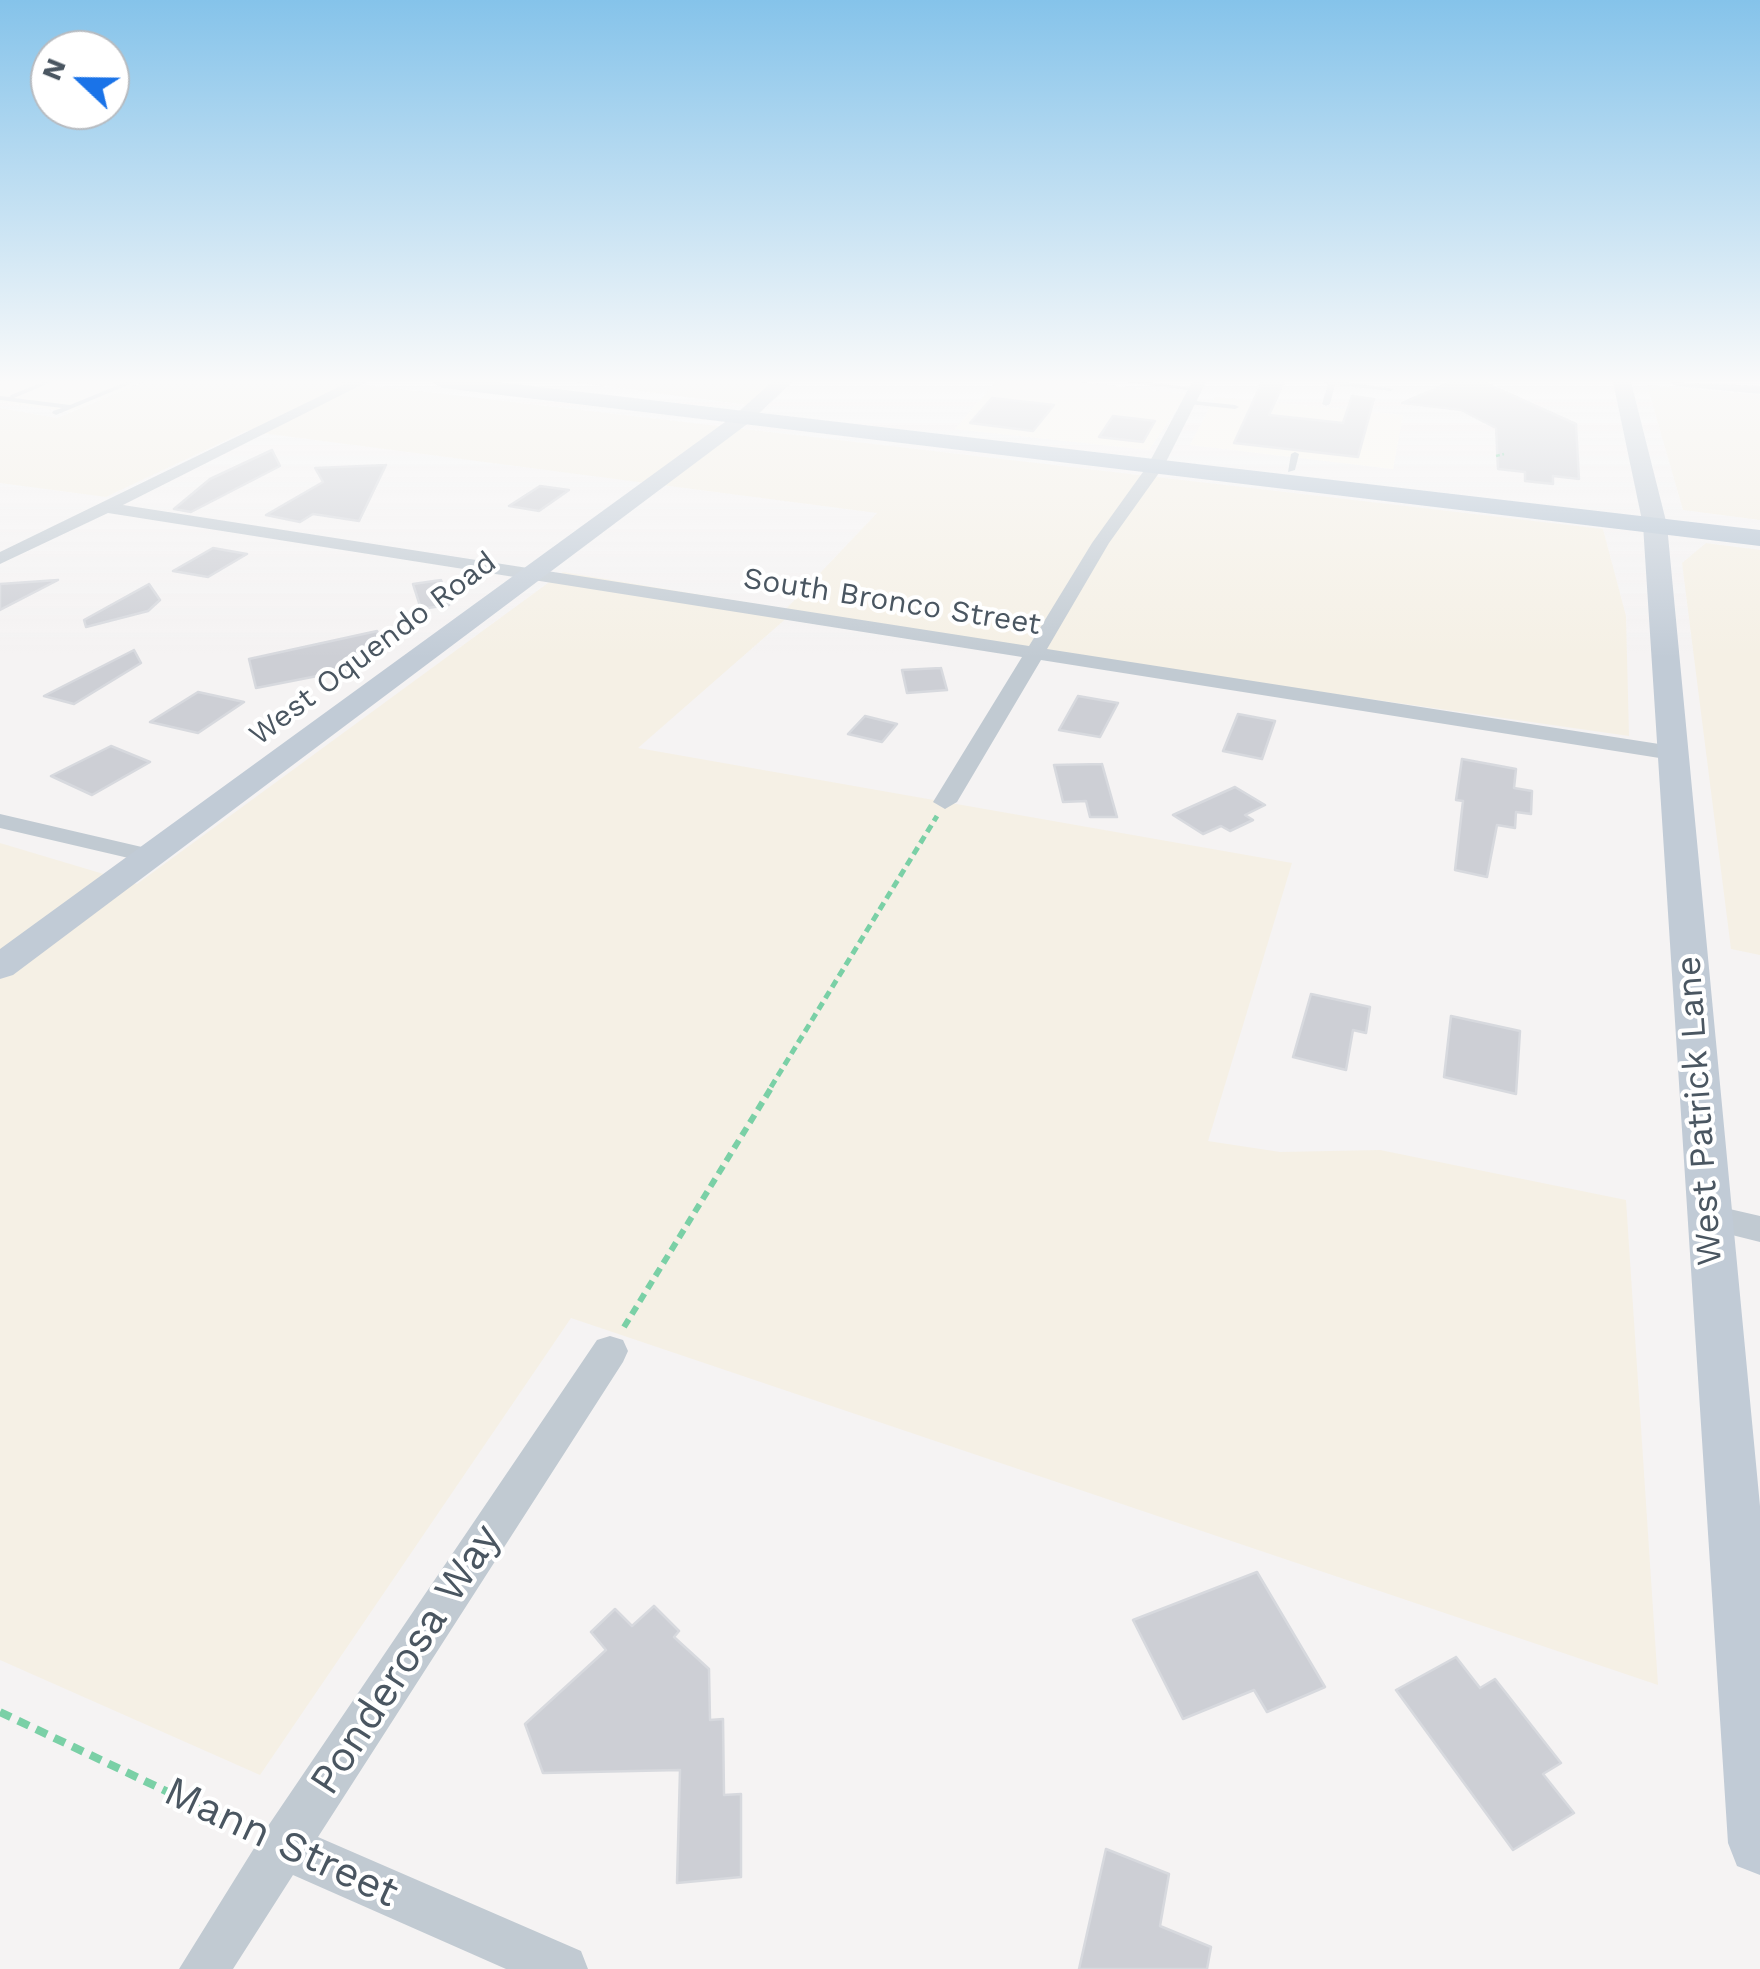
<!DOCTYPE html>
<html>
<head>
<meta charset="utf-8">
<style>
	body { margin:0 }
	#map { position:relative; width:1760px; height:1969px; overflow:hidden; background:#f5f3f3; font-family:"Work Sans",sans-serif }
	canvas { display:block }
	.north { position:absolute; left:30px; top:30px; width:100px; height:100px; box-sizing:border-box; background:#fff; border:2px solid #b7bbc0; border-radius:50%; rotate:292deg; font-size:28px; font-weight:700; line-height:40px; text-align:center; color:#4a5661 }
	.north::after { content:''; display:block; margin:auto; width:35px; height:45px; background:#1a73e8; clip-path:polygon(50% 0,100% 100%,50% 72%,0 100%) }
</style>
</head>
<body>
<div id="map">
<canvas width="1760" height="1969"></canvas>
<div class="north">N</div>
</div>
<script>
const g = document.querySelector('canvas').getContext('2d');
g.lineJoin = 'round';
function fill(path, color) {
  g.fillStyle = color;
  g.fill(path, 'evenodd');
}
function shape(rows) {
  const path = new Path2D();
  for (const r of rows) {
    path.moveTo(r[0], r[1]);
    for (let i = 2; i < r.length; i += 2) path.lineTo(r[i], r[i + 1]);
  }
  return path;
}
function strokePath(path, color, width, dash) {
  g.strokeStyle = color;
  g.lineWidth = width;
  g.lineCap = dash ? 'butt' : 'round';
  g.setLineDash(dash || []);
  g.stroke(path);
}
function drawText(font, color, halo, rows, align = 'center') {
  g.font = font + ' "Work Sans",sans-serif';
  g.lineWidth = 8;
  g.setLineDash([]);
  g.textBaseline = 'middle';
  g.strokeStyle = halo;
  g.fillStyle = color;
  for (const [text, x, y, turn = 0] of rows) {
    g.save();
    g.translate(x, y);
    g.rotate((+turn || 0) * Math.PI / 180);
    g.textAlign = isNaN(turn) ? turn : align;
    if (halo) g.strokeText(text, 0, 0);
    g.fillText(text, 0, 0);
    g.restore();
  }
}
fill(shape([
	[0,382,143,382,70,412,0,402],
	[996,382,1081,382,1187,394,1149,450,955,429],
	[1215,397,1403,415,1393,469,1190,445]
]), '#fdf9ef');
fill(shape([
	[143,382,341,382,1603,529,1626,616,1629,736,789,616,638,748,1292,863,1208,1141,1280,1152,1380,1150,1626,1200,1658,1685,571,1318,260,1775,0,1660,0,843,137,884,563,572,786,609,877,513,246,431,106,497,0,483,0,408,57,418],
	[574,382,773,382,747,405],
	[1647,385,1760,395,1760,520,1683,510],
	[1706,543,1760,550,1760,955,1731,949,1682,563]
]), '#f5f0e5');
const building = shape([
	[1262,382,1284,382,1269,415,1343,423,1352,396,1374,399,1358,457,1234,443,1262,382],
	[1452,382,1483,382,1576,424,1579,479,1553,476,1553,484,1525,481,1525,472,1498,469,1496,428,1461,410,1402,403,1452,382],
	[992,398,1054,405,1033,431,970,423,992,398],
	[1113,416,1155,421,1143,442,1099,437,1113,416],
	[272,450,280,466,191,512,174,509,210,479,272,450],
	[386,465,359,521,313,514,300,522,266,515,323,482,315,468,386,465],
	[540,486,569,490,539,511,509,506,540,486],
	[213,548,247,554,208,577,173,571,213,548],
	[58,580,0,610,0,584,58,580],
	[441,580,449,605,421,609,413,584,441,580],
	[149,584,160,600,148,611,86,627,84,620,149,584],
	[377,631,383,646,353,669,256,688,249,659,377,631],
	[134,650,141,663,74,704,44,696,134,650],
	[941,668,947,690,907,693,902,670,941,668],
	[198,692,244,702,198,733,150,722,198,692],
	[1078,696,1118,703,1100,737,1059,730,1078,696],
	[1238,714,1275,721,1262,759,1223,751,1238,714],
	[865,716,897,724,882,742,848,734,865,716],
	[111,746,150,762,92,795,51,776,111,746],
	[1462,759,1516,769,1514,788,1532,791,1531,814,1516,812,1515,828,1497,825,1487,877,1455,870,1463,801,1456,800,1462,759],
	[1102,764,1117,817,1090,817,1086,801,1063,802,1054,765,1102,764],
	[1235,787,1265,805,1245,815,1253,820,1230,831,1221,826,1203,834,1173,815,1235,787],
	[1311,994,1370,1007,1366,1033,1353,1030,1346,1070,1293,1057,1311,994],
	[1451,1016,1520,1031,1516,1094,1444,1077,1451,1016],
	[1257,1572,1325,1687,1267,1712,1254,1690,1183,1719,1133,1620,1257,1572],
	[654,1606,679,1631,674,1637,709,1669,710,1720,723,1719,724,1795,741,1794,741,1877,677,1883,680,1770,543,1773,525,1724,606,1650,591,1632,615,1609,632,1626,654,1606],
	[1456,1657,1480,1688,1495,1679,1561,1763,1543,1774,1574,1813,1513,1850,1396,1690,1456,1657],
	[1106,1849,1169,1874,1160,1926,1211,1947,1207,1969,1079,1969,1106,1849]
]);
fill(building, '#cdcfd5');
strokePath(building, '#d7d9de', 2.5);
strokePath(shape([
	[1496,456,1504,454]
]), '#7ad0a6', 2.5, [4, 2.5]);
strokePath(shape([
	[771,1087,937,816]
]), '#7ad0a6', 5, [8, 5]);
strokePath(shape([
	[624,1327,773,1085]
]), '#7ad0a6', 6, [9, 6]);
strokePath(shape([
	[0,1712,250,1831]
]), '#7ad0a6', 8, [12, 8]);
fill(shape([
	[43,382,52,382,14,398,70,405,126,382,135,382,56,415,52,413,53,411,62,408,0,400,0,396,10,397,11,395,43,382],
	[1125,382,1148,382,1199,389,1196,391,1125,382],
	[1323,382,1345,382,1394,389,1391,391,1335,385,1330,404,1326,406,1322,404,1328,384,1323,382],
	[1186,400,1235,405,1239,407,1235,409,1189,404,1186,400],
	[1295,452,1299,454,1295,470,1288,472,1291,454,1295,452]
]), '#c1cad2');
fill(shape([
	[349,382,367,382,123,505,1029,646,1092,543,1148,465,1192,382,1206,382,1164,466,1109,543,1047,649,1672,746,1683,753,1672,760,1041,660,957,802,945,809,933,802,1022,657,108,513,0,564,0,552,349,382],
	[1670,382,1760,386,1760,394,1677,386,1670,382],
	[0,814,159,851,162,856,150,863,0,828,0,814],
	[1708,1204,1760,1216,1760,1242,1696,1226,1692,1217,1696,1208,1708,1204],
	[610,1336,623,1340,628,1351,623,1362,318,1837,581,1951,588,1969,506,1969,293,1875,233,1969,179,1969,266,1829,597,1340,610,1336]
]), '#c1cad2');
fill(shape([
	[772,382,792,382,750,422,13,975,0,979,0,949,736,414,772,382],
	[1613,382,1631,382,1667,525,1760,1506,1760,1875,1737,1866,1728,1843,1643,525,1613,382]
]), '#c1cbd6');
fill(shape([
	[432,382,497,382,1760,530,1760,546,443,388,432,382]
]), '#b3c2d1');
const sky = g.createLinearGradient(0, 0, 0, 658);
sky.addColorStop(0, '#85c3ea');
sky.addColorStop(0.58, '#fafafa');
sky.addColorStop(1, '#fafafa00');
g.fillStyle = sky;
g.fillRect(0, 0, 1760, 658);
drawText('30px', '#4a5661', '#fff', [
	["South Bronco Street",892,602,9],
	["West Oquendo Road",373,649,-37]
]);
drawText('35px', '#4a5661', '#fff', [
	["West Patrick Lane",1700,1111,-94]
]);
drawText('42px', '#4a5661', '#fff', [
	["Ponderosa Way",406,1660,-57],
	["Mann Street",281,1843,25]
]);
</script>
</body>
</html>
